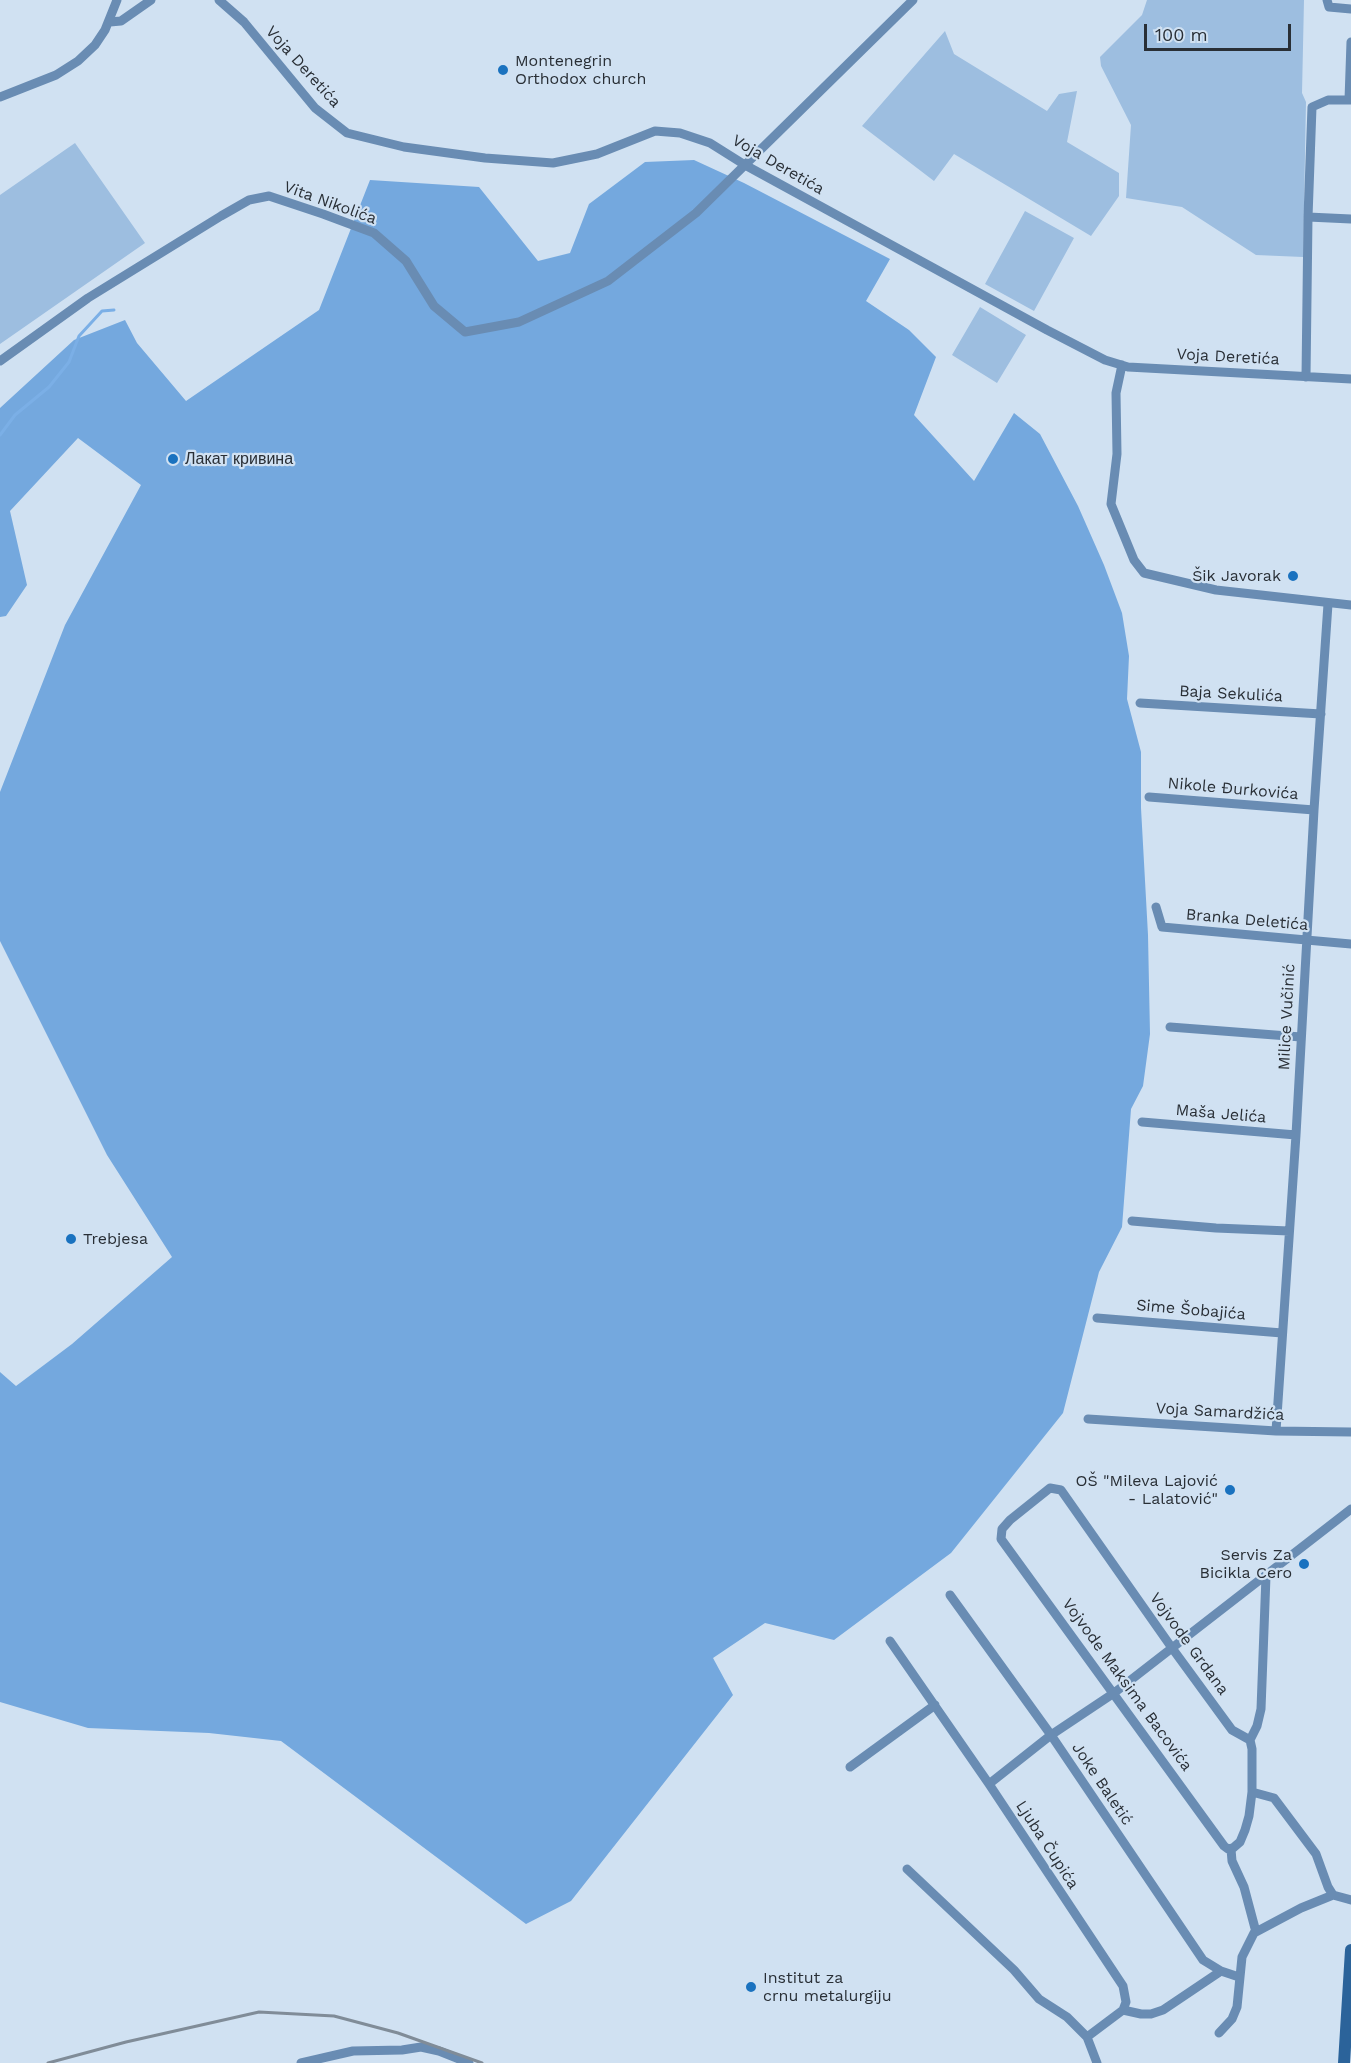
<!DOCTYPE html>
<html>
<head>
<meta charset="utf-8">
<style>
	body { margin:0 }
	#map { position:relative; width:1351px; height:2063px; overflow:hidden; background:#d0e1f2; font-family:"Work Sans",sans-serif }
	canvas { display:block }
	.scale { position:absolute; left:1144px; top:24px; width:147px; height:27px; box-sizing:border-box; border:3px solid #292f36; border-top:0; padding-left:8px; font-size:18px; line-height:21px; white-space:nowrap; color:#292f36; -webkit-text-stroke:4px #d0e1f2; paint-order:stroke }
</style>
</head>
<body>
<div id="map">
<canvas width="1351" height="2063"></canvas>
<div class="scale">100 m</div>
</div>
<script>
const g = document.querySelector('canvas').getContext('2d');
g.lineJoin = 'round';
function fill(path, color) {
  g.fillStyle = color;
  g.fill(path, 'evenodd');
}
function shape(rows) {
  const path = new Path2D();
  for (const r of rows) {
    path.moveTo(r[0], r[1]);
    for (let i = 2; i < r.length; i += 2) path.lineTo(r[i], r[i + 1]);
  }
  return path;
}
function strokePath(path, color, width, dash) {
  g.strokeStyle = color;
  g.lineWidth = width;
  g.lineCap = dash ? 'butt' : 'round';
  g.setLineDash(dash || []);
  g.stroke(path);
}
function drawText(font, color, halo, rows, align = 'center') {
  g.font = font + ' "Work Sans",sans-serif';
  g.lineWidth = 4.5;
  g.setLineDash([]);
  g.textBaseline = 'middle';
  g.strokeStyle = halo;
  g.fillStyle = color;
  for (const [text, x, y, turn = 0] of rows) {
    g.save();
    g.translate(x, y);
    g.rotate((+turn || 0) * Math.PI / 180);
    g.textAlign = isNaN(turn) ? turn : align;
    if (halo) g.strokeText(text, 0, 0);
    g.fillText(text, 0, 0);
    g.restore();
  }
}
fill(shape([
	[1147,0,1304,0,1302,93,1306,102,1303,257,1256,255,1182,207,1126,198,1131,125,1101,66,1100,57,1142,15],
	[945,31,954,54,1047,111,1059,94,1077,91,1067,142,1119,173,1119,196,1091,236,954,154,934,181,862,126],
	[75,143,145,243,0,344,0,195],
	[1025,211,1074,238,1034,311,985,284],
	[980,307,1026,335,997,383,952,355]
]), '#9dbee0');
fill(shape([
	[694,160,744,183,890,259,866,301,909,330,936,357,914,415,974,481,1014,413,1040,434,1078,506,1104,565,1122,613,1129,656,1127,699,1141,752,1141,808,1148,935,1150,1034,1143,1086,1131,1109,1122,1227,1099,1272,1063,1413,951,1553,834,1640,765,1623,713,1658,733,1695,571,1901,526,1924,281,1741,209,1733,88,1728,0,1702,0,1372,16,1386,72,1344,172,1257,107,1155,0,941,0,792,65,625,141,485,78,438,10,511,27,585,6,616,0,617,0,408,74,340,125,320,137,343,186,401,319,310,370,180,479,187,538,261,570,253,589,204,645,162]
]), '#74a8de');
strokePath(shape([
	[0,435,15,415,49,387,69,362,79,336,102,311,114,310]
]), '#7bafe6', 3);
strokePath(shape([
	[219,0,244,22,315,108,347,133,404,147,485,158,553,163,597,154,655,131,680,133,710,143,745,165,1047,330,1105,360,1128,367,1351,379],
	[1327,0,1329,7,1351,9],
	[110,22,121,21,151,0],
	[0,97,56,75,78,61,95,45,105,30,117,0],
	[1349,100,1351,42],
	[1308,217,1351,219],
	[0,361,88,298,221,216,249,200,269,196,323,214,374,233,406,261,434,306,465,332,519,322,608,281,696,213,913,0],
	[1122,365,1116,393,1117,454,1111,504,1134,560,1144,573,1216,590,1351,605],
	[1306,377,1308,217,1312,107,1328,100,1351,100],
	[1140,703,1321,714],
	[1149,797,1314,810],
	[1156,907,1162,927,1351,944],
	[1170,1027,1301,1037],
	[1142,1122,1296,1135],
	[1132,1221,1216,1228,1289,1231],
	[1097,1318,1282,1333],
	[1088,1419,1276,1431,1351,1432],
	[1276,1431,1296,1135,1314,810,1328,604],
	[950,1595,1051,1735,1203,1960,1221,1971,1239,1977],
	[890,1641,989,1784,1123,1986,1126,2002,1123,2010,1087,2037],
	[1250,1740,1257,1726,1261,1709,1266,1576],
	[850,1767,935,1705],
	[989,1784,1051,1735,1114,1693,1351,1509],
	[1252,1792,1249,1816,1245,1830,1240,1842,1233,1848,1228,1849,1224,1846,1001,1539,1002,1529,1010,1520,1050,1488,1061,1490,1172,1648,1232,1730,1250,1740,1252,1749,1252,1792,1274,1798,1316,1854,1328,1887,1333,1895,1351,1900],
	[1231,1849,1232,1861,1244,1887,1256,1932],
	[907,1869,1014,1970,1039,1999,1067,2017,1087,2037,1097,2063],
	[1123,2010,1141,2014,1151,2014,1163,2010,1221,1971],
	[1219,2033,1232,2019,1237,2007,1242,1957,1254,1933,1301,1908,1333,1895],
	[301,2063,353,2051,402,2050,421,2047,439,2051,469,2063]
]), '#698cb3', 9);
strokePath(shape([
	[1344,2063,1351,1950]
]), '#2b639a', 12);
strokePath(shape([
	[48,2063,126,2042,259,2012,334,2016,398,2033,482,2063]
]), '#808c98', 3);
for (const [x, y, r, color] of [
	[503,70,6,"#1a72bf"],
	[173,459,6,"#1a72bf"],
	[1293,576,6,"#1a72bf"],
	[71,1239,6,"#1a72bf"],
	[1230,1490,6,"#1a72bf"],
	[1304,1564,6,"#1a72bf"],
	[751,1987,6,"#1a72bf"]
]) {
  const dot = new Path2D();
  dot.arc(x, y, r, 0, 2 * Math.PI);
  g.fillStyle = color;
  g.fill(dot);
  strokePath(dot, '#d0e1f2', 2);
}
drawText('16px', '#292f36', '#d0e1f2', [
	["Montenegrin",515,61],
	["Orthodox church",515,79],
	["Лакат кривина",185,459],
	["Šik Javorak",1281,576,"right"],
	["Trebjesa",83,1239],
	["OŠ \"Mileva Lajović",1218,1481,"right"],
	["- Lalatović\"",1218,1499,"right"],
	["Servis Za",1292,1555,"right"],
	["Bicikla Cero",1292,1573,"right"],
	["Institut za",763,1978],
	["crnu metalurgiju",763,1996]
], 'left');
drawText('16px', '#292f36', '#d0e1f2', [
	["Voja Deretića",303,67,48],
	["Voja Deretića",778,165,30],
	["Vita Nikolića",330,203,20],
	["Voja Deretića",1228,357,3],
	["Baja Sekulića",1231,694,3],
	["Nikole Đurkovića",1233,789,5],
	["Branka Deletića",1247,920,5],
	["Milice Vučinić",1287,1017,-87],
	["Maša Jelića",1221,1114,5],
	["Sime Šobajića",1191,1310,5],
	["Voja Samardžića",1220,1412,3],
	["Vojvode Grdana",1189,1644,54],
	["Vojvode Maksima Bacovića",1127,1685,54],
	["Joke Baletić",1102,1784,56],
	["Ljuba Čupića",1047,1845,57]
]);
</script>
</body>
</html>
